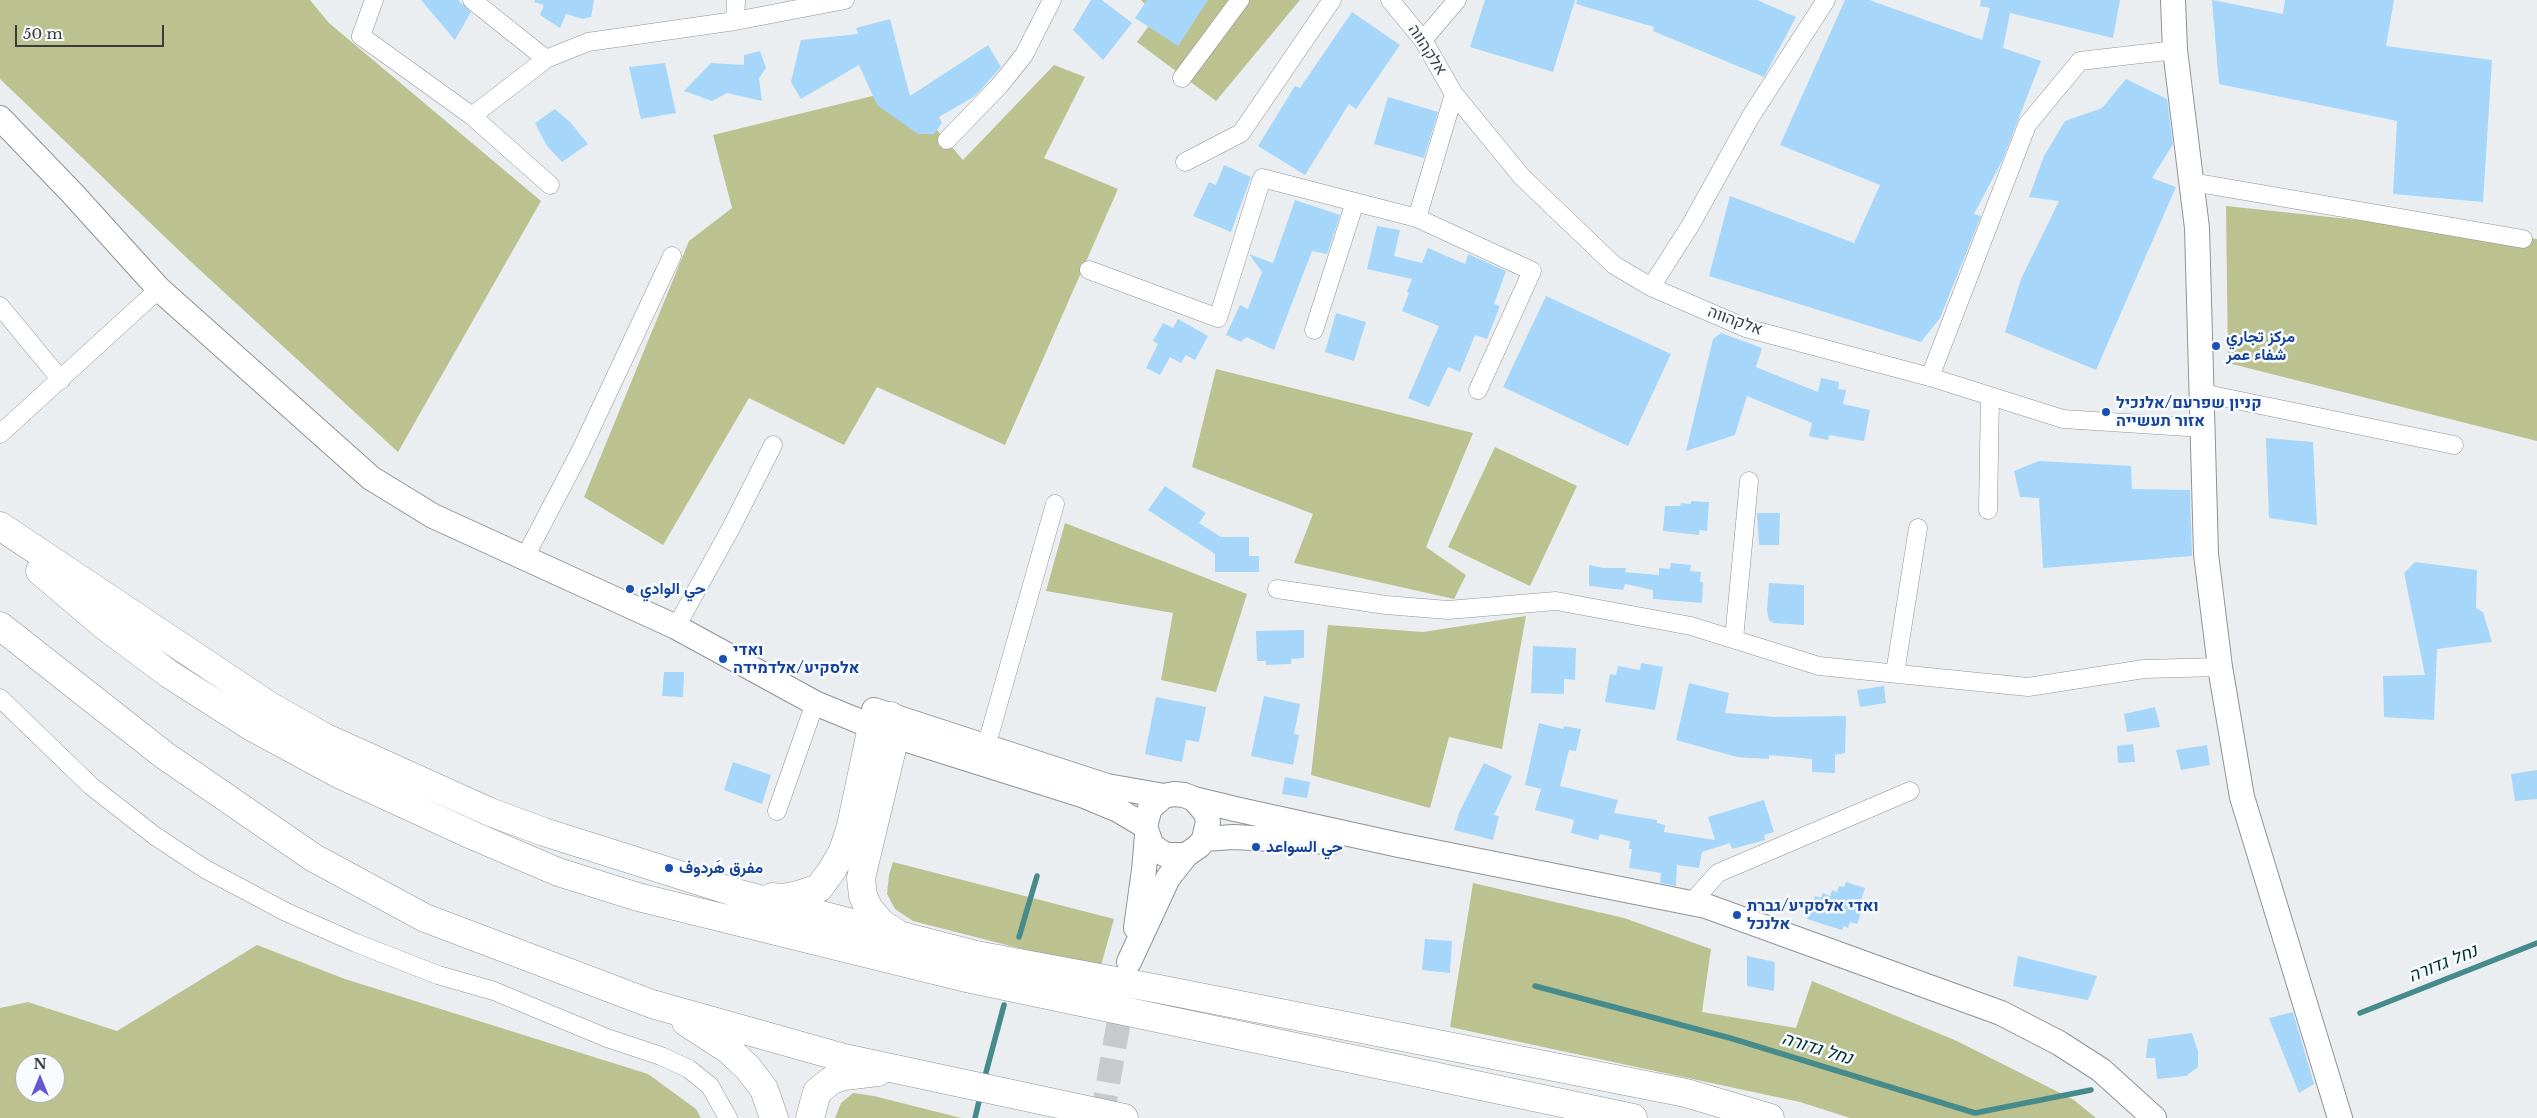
<!DOCTYPE html>
<html>
<head>
<meta charset="utf-8">
<style>
	body { margin:0 }
	#map { position:relative; width:2537px; height:1118px; overflow:hidden; background:#eaeef1; font-family:"Libre Baskerville",serif }
	canvas { display:block }
	.north { position:absolute; left:15px; top:1053px; width:50px; height:50px; box-sizing:border-box; background:#f7fbfe; border:1px solid #abaeb0; border-radius:50%; rotate:0deg; font-size:14px; font-weight:700; line-height:20px; text-align:center; color:#393b3c }
	.north::after { content:''; display:block; margin:auto; width:18px; height:22px; background:#6257d0; clip-path:polygon(50% 0,100% 100%,50% 72%,0 100%) }
	.scale { position:absolute; left:15px; top:25px; width:149px; height:22px; box-sizing:border-box; border:2px solid #393b3c; border-top:0; padding-left:6px; font-size:15px; line-height:18px; white-space:nowrap; color:#393b3c; -webkit-text-stroke:4px #f7fbfe; paint-order:stroke }
</style>
</head>
<body>
<div id="map">
<canvas width="2537" height="1118"></canvas>
<div class="north">N</div>
<div class="scale">50 m</div>
</div>
<script>
const g = document.querySelector('canvas').getContext('2d');
g.lineJoin = 'round';
function fill(path, color) {
  g.fillStyle = color;
  g.fill(path, 'evenodd');
}
function shape(rows) {
  const path = new Path2D();
  for (const r of rows) {
    path.moveTo(r[0], r[1]);
    for (let i = 2; i < r.length; i += 2) path.lineTo(r[i], r[i + 1]);
  }
  return path;
}
function strokePath(path, color, width, dash) {
  g.strokeStyle = color;
  g.lineWidth = width;
  g.lineCap = dash ? 'butt' : 'round';
  g.setLineDash(dash || []);
  g.stroke(path);
}
function drawText(font, color, halo, rows, align = 'center') {
  g.font = font + ' "Libre Baskerville",Vazirmatn,Heebo,serif';
  g.lineWidth = 5;
  g.setLineDash([]);
  g.textBaseline = 'middle';
  g.strokeStyle = halo;
  g.fillStyle = color;
  for (const [text, x, y, turn = 0] of rows) {
    g.save();
    g.translate(x, y);
    g.rotate((+turn || 0) * Math.PI / 180);
    g.textAlign = isNaN(turn) ? turn : align;
    if (halo) g.strokeText(text, 0, 0);
    g.fillText(text, 0, 0);
    g.restore();
  }
}
fill(shape([
	[0,0,310,0,329,23,541,201,398,452,189,260,0,79],
	[1141,0,1300,0,1216,101,1137,42,1156,16],
	[1054,65,1085,77,1044,158,1118,189,1005,445,877,387,844,445,749,398,663,545,584,497,689,241,732,208,713,135,901,89,963,160],
	[2226,206,2537,239,2537,441,2228,363],
	[1216,369,1473,433,1426,547,1466,575,1454,599,1294,563,1313,514,1192,467],
	[1495,447,1577,486,1530,586,1448,547],
	[1065,523,1247,594,1216,692,1161,680,1173,613,1046,591],
	[1526,616,1502,749,1449,737,1430,808,1311,775,1328,625,1423,632],
	[893,862,1114,919,1100,969,913,921,895,909,887,894,889,875],
	[1473,883,1624,918,1711,949,1702,1012,1796,1028,1812,981,1957,1041,2074,1100,2096,1118,1850,1118,1800,1102,1450,1027],
	[257,945,345,979,648,1074,696,1109,701,1118,0,1118,0,1008,28,1002,117,1031],
	[25,1063,55,1063,55,1093,25,1093],
	[853,1093,874,1096,961,1118,835,1118,841,1103]
]), '#bcc190');
strokePath(shape([
	[1019,937,1037,876],
	[1535,986,1730,1038,1975,1113,2091,1090],
	[2360,1013,2537,943],
	[984,1080,1004,1005],
	[975,1118,981,1093]
]), '#468b8c', 5.5);
fill(shape([
	[421,0,458,0,471,12,455,40],
	[535,0,594,0,591,17,583,19,566,14,560,28,540,15,544,5,534,2],
	[1091,0,1102,0,1132,23,1103,60,1073,30],
	[1147,0,1208,0,1178,46,1135,18],
	[1485,0,1575,0,1553,72,1470,47],
	[1577,0,1757,0,1796,17,1764,77,1653,31,1654,27,1576,4],
	[1845,0,1869,0,1982,40,1990,8,1980,6,1981,0,2120,0,2113,38,2010,13,2003,48,2041,61,2002,161,1974,214,1981,216,1940,318,1921,342,1709,276,1730,196,1854,243,1880,185,1780,145],
	[2212,0,2283,14,2285,0,2394,0,2386,46,2492,60,2483,202,2393,194,2397,121,2219,84],
	[1352,12,1400,45,1356,109,1349,104,1305,175,1258,146,1295,86,1300,88],
	[890,19,910,96,988,45,1001,67,975,96,939,117,942,123,934,134,918,134,877,105,859,65,801,99,791,82,801,40,858,34,856,28],
	[760,51,766,68,759,78,762,101,727,93,712,101,684,91,711,63,744,65,744,55],
	[665,63,676,113,641,119,629,67],
	[2126,79,2167,99,2173,144,2152,178,2176,187,2096,370,2005,332,2021,279,2059,201,2029,197,2044,156,2065,121,2102,108],
	[1388,97,1438,112,1424,158,1374,144],
	[555,109,571,123,588,144,562,162,547,146,535,123],
	[1224,165,1251,177,1231,232,1193,216,1209,182,1216,185],
	[1295,200,1340,215,1327,254,1312,251,1274,350,1246,337,1241,342,1226,335,1240,305,1248,309,1262,272,1249,254,1273,263],
	[1377,226,1400,230,1394,256,1422,263,1428,248,1465,264,1468,254,1506,271,1494,304,1500,306,1487,339,1475,335,1460,372,1448,367,1429,407,1408,398,1439,326,1402,311,1409,293,1407,292,1412,279,1367,269],
	[1546,296,1671,354,1628,446,1503,387],
	[1336,313,1366,322,1354,361,1325,352],
	[1178,319,1208,336,1195,360,1186,355,1181,363,1170,357,1160,375,1146,368,1158,344,1153,341,1163,323,1173,328],
	[1721,333,1762,348,1756,367,1818,392,1821,378,1839,382,1838,389,1846,390,1843,404,1870,410,1864,441,1829,435,1828,440,1809,436,1812,423,1747,396,1735,435,1686,451,1713,339],
	[2266,438,2313,442,2317,525,2269,518],
	[2039,461,2131,466,2132,489,2190,490,2192,556,2043,568,2039,498,2020,497,2014,471],
	[1165,486,1206,513,1199,523,1221,537,1249,537,1249,556,1259,556,1259,572,1215,572,1215,554,1148,510],
	[1691,501,1709,502,1707,531,1699,530,1699,535,1663,531,1665,506,1680,506,1681,503,1691,504],
	[1757,513,1780,513,1779,545,1759,545],
	[2415,562,2477,570,2476,608,2483,612,2492,642,2437,649,2434,720,2384,717,2383,676,2425,675,2404,573],
	[1671,563,1691,565,1690,571,1701,572,1700,582,1703,582,1702,603,1653,599,1653,590,1625,584,1623,590,1589,586,1589,565,1604,568,1626,568,1625,572,1659,575,1659,568,1670,569],
	[1769,583,1804,585,1804,625,1773,623,1769,620,1767,610],
	[1304,630,1304,658,1291,659,1291,664,1266,665,1266,661,1257,661,1256,631],
	[1533,646,1576,648,1575,680,1564,679,1564,694,1531,693],
	[1641,663,1663,667,1655,710,1605,702,1610,674,1616,675,1618,666,1640,670],
	[664,672,684,672,683,697,662,696],
	[1689,683,1729,693,1725,713,1776,717,1846,716,1845,753,1835,755,1835,773,1812,772,1812,759,1769,755,1769,759,1737,757,1676,740],
	[1884,686,1886,703,1860,707,1857,690],
	[1264,696,1300,704,1294,734,1299,735,1293,765,1251,756],
	[1156,697,1206,707,1199,742,1186,740,1182,762,1145,754],
	[2155,707,2160,727,2127,732,2124,714],
	[1539,723,1563,729,1564,726,1581,729,1576,751,1569,750,1560,786,1618,800,1614,813,1657,820,1657,823,1665,825,1664,832,1715,840,1708,817,1764,800,1774,832,1764,835,1765,840,1732,849,1730,843,1702,852,1699,868,1677,865,1676,886,1660,883,1661,873,1629,868,1632,849,1629,849,1630,841,1600,834,1598,840,1571,833,1574,820,1535,810,1541,789,1525,785],
	[2133,744,2135,762,2118,763,2117,746],
	[2207,745,2210,765,2181,770,2176,750],
	[733,762,771,775,762,804,724,790],
	[1484,763,1512,776,1494,815,1499,816,1493,840,1454,830,1459,813],
	[2537,770,2537,799,2515,801,2511,774],
	[1285,777,1310,782,1307,798,1282,794],
	[1846,882,1865,888,1859,906,1863,907,1857,924,1850,922,1848,928,1844,926,1842,930,1807,919,1815,896,1821,898,1823,893,1830,896,1832,890,1837,892,1839,886,1844,887],
	[1425,939,1452,941,1450,973,1422,970],
	[1747,956,1775,962,1774,991,1747,986],
	[2018,956,2097,976,2088,1000,2013,986],
	[2293,1012,2314,1084,2299,1093,2269,1018],
	[2192,1033,2198,1051,2198,1067,2186,1076,2157,1079,2155,1058,2146,1058,2148,1039]
]), '#a6d7fb');
strokePath(shape([
	[1102,1118,1124,992]
]), '#c7cacd', 24, [24, 12]);
const street = shape([
	[374,0,361,36,472,116],
	[472,0,546,59],
	[736,0,735,21,845,0],
	[1390,0,1423,40,1454,94,1522,177,1614,265,1651,287,1746,328,1930,377,2063,419,2203,428],
	[1423,40,1457,0],
	[1182,78,1240,0],
	[947,140,1000,85,1024,55,1052,0],
	[1185,162,1241,133,1332,0],
	[2192,182,2523,239],
	[550,185,472,116,546,59,588,42,735,21],
	[1417,218,1454,94],
	[1089,270,1218,318,1262,178,1417,218,1532,271,1478,390],
	[1651,287,1690,226,1751,116,1826,0],
	[0,306,61,380],
	[1314,330,1355,202],
	[1930,377,2027,125,2080,61,2175,50],
	[2202,393,2454,445],
	[0,434,159,289],
	[1988,510,1990,396],
	[524,559,581,450,672,256],
	[1277,589,1386,605,1448,610,1556,601,1691,626,1819,666,2028,687,2144,669,2220,667],
	[676,627,731,528,773,445],
	[1734,639,1749,481],
	[1895,673,1918,528],
	[0,698,91,786,155,836,205,869,286,912,356,943,438,975,494,991,607,1038,661,1056,689,1069,710,1086,728,1118],
	[986,747,1055,504],
	[777,811,815,703],
	[1691,903,1718,873,1910,791]
]);
const secondary = shape([
	[2173,0,2175,50,2197,228,2206,554,2220,667,2242,797,2340,1118],
	[0,118,73,194,159,289,371,478,433,516,676,627,815,703,895,736,1082,795,1118,810,1145,826],
	[874,710,1107,786,1164,796],
	[1194,799,1206,813,1208,822,1204,839,1199,846,1186,855,1166,855,1158,850,1151,844,1145,826,1150,808,1164,796,1174,794,1184,795,1194,799,1235,809,1399,845,1706,906,2001,1013,2059,1043,2101,1070,2154,1118],
	[1204,839,1233,837,1332,842],
	[1136,928,1144,870,1147,835],
	[1129,962,1168,878,1186,855]
]);
const highway = shape([
	[0,526,268,705,324,737,490,812,544,832,740,894,976,955,1159,989,1686,1093,1770,1118],
	[40,571,106,627,169,674,252,727,337,773,474,836,558,872,638,897,962,977,1633,1118],
	[0,626,164,755,314,858,425,918,652,1004,844,1058,1124,1118],
	[772,897,783,898,798,895,819,888,832,870,843,851,851,826,872,727,891,716,895,736,861,878,863,896,869,909,882,924,895,932],
	[686,1022,729,1050,748,1068,764,1089,774,1118],
	[810,1118,817,1092,832,1080,844,1076,878,1072]
]);
strokePath(street, '#8f9395', 19);
strokePath(secondary, '#8f9395', 26);
strokePath(highway, '#8f9395', 29);
strokePath(street, '#fff', 18);
strokePath(secondary, '#fff', 24);
strokePath(highway, '#fff', 28);
for (const [x, y, r, color] of [
	[2216,346,5,"#1a4fb4"],
	[2106,412,5,"#1a4fb4"],
	[630,589,5,"#1a4fb4"],
	[723,659,5,"#1a4fb4"],
	[1256,847,5,"#1a4fb4"],
	[669,868,5,"#1a4fb4"],
	[1737,915,5,"#1a4fb4"]
]) {
  const dot = new Path2D();
  dot.arc(x, y, r, 0, 2 * Math.PI);
  g.fillStyle = color;
  g.fill(dot);
  strokePath(dot, '#f7fbfe', 2);
}
drawText('16px', '#393b3c', '#f7fbfe', [
	["אלקהווה",1427,50,57],
	["אלקהווה",1735,321,20]
]);
drawText('bold 16px', '#164399', '#f7fbfe', [
	["مركز تجاري",2226,337],
	["شفاء عمر",2226,355],
	["קניון שפרעם/אלנכיל",2116,403],
	["אזור תעשייה",2116,421],
	["حي الوادي",640,589],
	["ואדי",733,650],
	["אלסקיע/אלדמידה",733,668],
	["حي السواعد",1266,847],
	["مفرق هَردوف",679,868],
	["ואדי אלסקיע/גברת",1747,906],
	["אלנכל",1747,924]
], 'left');
drawText('italic 18px', '#003031', '#f7fbfe', [
	["נחל גדורה",2443,964,-22],
	["נחל גדורה",1817,1049,17]
]);
</script>
</body>
</html>
